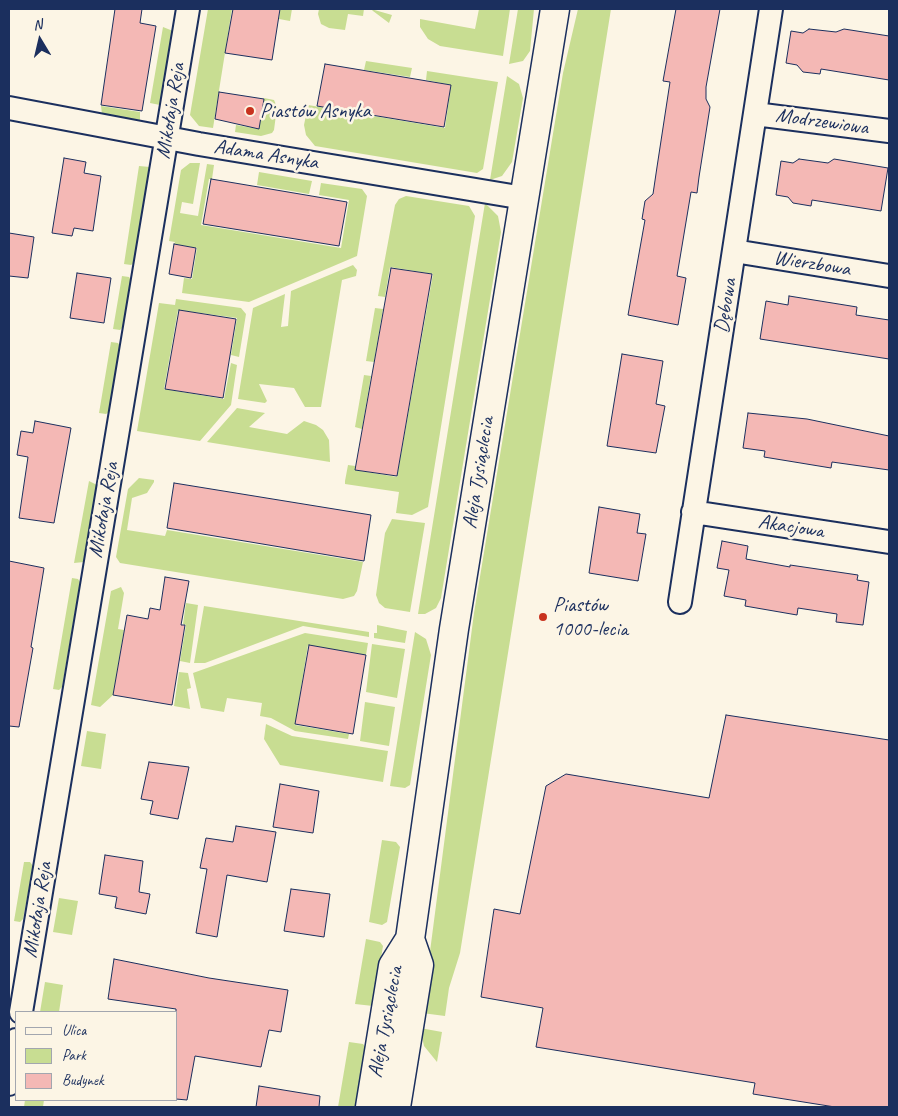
<!DOCTYPE html>
<html>
<head>
<meta charset="utf-8">
<style>
	body { margin:0 }
	#map { position:relative; width:898px; height:1116px; overflow:hidden; background:#fcf5e5; font-family:Caveat,sans-serif }
	canvas { display:block }
	.frame { position:absolute; inset:0; border:10px solid #1b2f5e; pointer-events:none }
	.legend { position:absolute; left:15px; top:1011px; width:162px; height:90px; box-sizing:border-box; background:#fcf5e5; border:1px solid #a2a6af; margin:0; padding:6px 9px; list-style:none; font-size:15px; color:#1b2f5e }
	.legend li { display:flex; align-items:center; gap:10px; height:25px }
	.legend b { width:25px; border:1px solid #a2a6af }
	.north { position:absolute; left:15px; top:15px; width:50px; height:50px; -webkit-text-stroke:4px #fcf5e5; paint-order:stroke; rotate:351deg; font-size:14px; font-weight:700; line-height:20px; text-align:center; color:#1b2f5e }
	.north::after { content:''; display:block; margin:auto; width:18px; height:22px; background:#1b2f5e; clip-path:polygon(50% 0,100% 100%,50% 72%,0 100%) }
</style>
</head>
<body>
<div id="map">
<canvas width="898" height="1116"></canvas>
<div class="frame"></div>
<ul class="legend">
<li><b style="height:6px;background:#fcf5e5"></b>Ulica</li>
<li><b style="height:14px;background:#c8dd92"></b>Park</li>
<li><b style="height:14px;background:#f4b8b5"></b>Budynek</li>
</ul>
<div class="north">N</div>
</div>
<script>
const g = document.querySelector('canvas').getContext('2d');
g.lineJoin = 'round';
function fill(path, color) {
  g.fillStyle = color;
  g.fill(path, 'evenodd');
}
function shape(rows) {
  const path = new Path2D();
  for (const r of rows) {
    path.moveTo(r[0], r[1]);
    for (let i = 2; i < r.length; i += 2) path.lineTo(r[i], r[i + 1]);
  }
  return path;
}
function strokePath(path, color, width, dash) {
  g.strokeStyle = color;
  g.lineWidth = width;
  g.lineCap = dash ? 'butt' : 'round';
  g.setLineDash(dash || []);
  g.stroke(path);
}
function drawText(font, color, halo, rows, align = 'center') {
  g.font = font + ' Caveat,sans-serif';
  g.lineWidth = 5;
  g.setLineDash([]);
  g.textBaseline = 'middle';
  g.strokeStyle = halo;
  g.fillStyle = color;
  for (const [text, x, y, turn = 0] of rows) {
    g.save();
    g.translate(x, y);
    g.rotate((+turn || 0) * Math.PI / 180);
    g.textAlign = isNaN(turn) ? turn : align;
    if (halo) g.strokeText(text, 0, 0);
    g.fillText(text, 0, 0);
    g.restore();
  }
}
fill(shape([
	[208,9,232,9,213,128,199,126,190,115],
	[280,9,292,9,290,21,279,19],
	[319,9,364,9,363,16,348,14,345,30,329,28,321,24,318,14],
	[371,9,392,15,389,23,373,11],
	[479,9,510,9,503,56,440,46,428,39,420,27,420,19,475,29],
	[518,9,534,9,530,51,523,61,509,64],
	[578,9,611,9,460,953,449,988,445,1016,422,1013,474,613,563,73],
	[163,27,173,31,160,105,150,103],
	[366,61,412,68,410,77,364,70],
	[427,71,498,82,483,169,477,173,315,146,306,135,304,125,308,105,445,128,451,85,426,80],
	[507,76,519,84,523,98,512,162,502,176,490,180],
	[264,98,274,100,277,107,274,130,272,133,261,136,235,132,236,125,259,129],
	[101,106,140,112,140,120,102,114],
	[190,163,200,163,193,204,182,202,180,213,198,216,207,164,214,165,212,179,209,179,201,225,341,248,349,200,319,195,321,183,362,189,367,196,357,256,249,302,182,293,184,278,192,279,197,248,174,244,175,242,169,241,181,170],
	[139,166,150,167,134,263,131,265,124,264],
	[259,172,312,181,309,194,257,185],
	[406,196,469,206,475,216,428,507,412,515,396,513,399,492,345,484,345,481,348,465,355,466,355,470,397,477,433,274,390,267,385,297,378,296,395,205,399,199],
	[485,203,498,216,501,232,441,598,436,608,425,614,418,614],
	[353,265,357,270,356,276,342,280,321,407,305,407,294,388,259,384,267,401,265,403,238,399,253,308,285,294,281,327,288,326,291,291],
	[122,276,129,277,131,280,123,327,120,330,113,329],
	[176,299,241,308,246,314,239,357,231,355,237,318,178,310,164,389,224,399,231,363,237,365,231,405,200,441,137,431,159,303,175,305],
	[375,308,383,309,374,362,366,361],
	[111,342,118,343,120,346,109,412,106,414,99,413],
	[364,375,371,376,362,429,355,427],
	[237,408,265,413,249,427,287,434,304,421,316,425,323,430,329,440,330,462,207,442],
	[139,478,154,480,154,482,147,493,132,498,127,530,165,536,167,530,363,562,357,591,354,596,343,599,120,563,116,557,128,489],
	[89,481,97,485,84,562,74,563],
	[392,519,425,523,410,612,385,608,379,603,376,595,385,533],
	[72,578,78,579,80,582,62,687,59,690,53,689],
	[121,587,124,593,118,629,124,630,113,695,100,707,91,705,111,591],
	[186,603,198,605,190,663,180,661,186,625,183,624],
	[204,606,369,632,369,637,303,626,205,663,194,663],
	[377,625,407,631,405,643,374,638,374,633,377,633],
	[415,632,426,639,431,655,410,785,405,788,390,786],
	[305,633,368,643,366,655,308,645,295,725,349,734,348,739,295,731,271,718,260,716,262,703,227,698,224,712,201,708,193,673],
	[372,644,405,649,397,698,366,692],
	[179,672,188,673,191,688,187,689,190,709,174,706],
	[365,702,395,707,389,746,360,741],
	[266,724,292,736,388,751,383,782,280,765,264,739],
	[87,731,106,734,101,769,81,766],
	[382,840,396,842,400,847,387,922,382,925,369,922],
	[24,862,30,862,33,866,23,919,20,922,14,921],
	[59,898,78,901,72,935,53,932],
	[366,939,380,942,383,946,373,1006,355,1004],
	[45,982,63,985,59,1012,40,1012],
	[420,1028,442,1032,437,1062,424,1046],
	[349,1042,363,1044,367,1049,357,1107,338,1107],
	[25,1100,44,1100,43,1107,24,1107]
]), '#c8dd92');
const building = shape([
	[115,9,142,9,140,23,156,26,142,111,101,105,115,9],
	[233,9,280,9,272,60,225,53,233,9],
	[676,9,720,9,706,87,706,99,710,107,699,177,697,193,691,192,677,276,686,278,678,325,628,315,645,220,642,219,645,201,653,194,657,167,670,82,663,81,676,9],
	[809,29,836,32,844,29,889,36,889,80,821,69,820,74,803,72,797,65,786,63,791,31,803,33,809,29],
	[325,64,451,85,444,127,317,106,325,64],
	[219,92,264,99,259,129,215,119,219,92],
	[64,158,86,162,84,173,101,176,93,231,74,228,72,236,52,233,64,158],
	[799,159,828,163,834,159,888,168,881,211,812,200,811,206,793,203,788,197,776,195,781,161,793,163,799,159],
	[211,179,347,202,339,246,203,224,211,179],
	[9,233,34,237,28,278,9,276,9,233],
	[174,244,196,248,191,278,169,274,174,244],
	[391,268,432,274,397,476,355,470,391,268],
	[77,273,111,278,104,323,70,318,77,273],
	[789,296,857,307,856,315,889,320,889,359,760,339,766,301,788,305,789,296],
	[179,310,236,319,223,398,165,389,179,310],
	[622,354,663,361,656,404,665,406,656,453,607,446,622,354],
	[748,413,807,419,889,436,889,470,832,462,831,468,764,457,765,451,743,448,748,413],
	[35,421,71,428,54,523,19,518,28,457,17,455,21,431,33,433,35,421],
	[174,483,371,515,364,561,167,528,174,483],
	[599,507,640,514,637,533,646,534,638,581,589,573,599,507],
	[722,541,748,546,746,559,790,567,790,565,858,575,857,580,869,582,863,625,836,622,837,614,798,608,797,615,745,606,746,600,724,596,729,570,717,568,722,541],
	[9,561,44,568,31,647,33,648,19,727,9,726,9,561],
	[165,577,189,581,181,625,185,625,172,705,113,695,127,615,148,619,150,608,160,610,165,577],
	[309,645,366,655,353,734,295,724,309,645],
	[726,715,889,740,889,1107,835,1107,753,1094,755,1083,536,1047,543,1008,481,997,494,909,520,914,546,786,566,774,709,798,726,715],
	[149,762,189,767,178,819,150,814,153,801,141,799,149,762],
	[280,784,319,791,313,833,273,827,280,784],
	[236,826,276,832,267,882,227,875,217,937,196,933,207,869,200,868,206,838,233,842,236,826],
	[105,855,143,861,139,892,150,894,146,914,115,908,117,897,99,894,105,855],
	[291,889,330,894,324,937,284,931,291,889],
	[114,959,209,978,288,990,281,1032,269,1030,261,1067,195,1056,187,1100,176,1099,176,1009,108,999,114,959],
	[259,1086,320,1096,319,1107,256,1107,259,1086]
]);
fill(building, '#f4b8b5');
strokePath(building, '#1b2f5e', 1);
const street = shape([
	[9,108,199,144,524,198],
	[755,114,889,131],
	[734,251,889,276],
	[693,512,889,542],
	[680,602,771,9],
	[21,1012,188,9],
	[9,1084,16,1040]
]);
const secondary = shape([
	[370,1107,393,966,410,939,454,629,555,9],
	[396,1107,419,965,410,939]
]);
strokePath(street, '#1b2f5e', 26);
strokePath(secondary, '#1b2f5e', 31);
strokePath(street, '#fcf5e5', 22);
strokePath(secondary, '#fcf5e5', 28);
for (const [x, y, r, color] of [
	[250,111,5,"#c8321e"],
	[543,617,5,"#c8321e"]
]) {
  const dot = new Path2D();
  dot.arc(x, y, r, 0, 2 * Math.PI);
  g.fillStyle = color;
  g.fill(dot);
  strokePath(dot, '#fcf5e5', 2);
}
drawText('21px', '#1b2f5e', '#fcf5e5', [
	["Mikołaja Reja",171,111,-81],
	["Modrzewiowa",822,122,8],
	["Adama Asnyka",266,155,9],
	["Wierzbowa",812,264,9],
	["Dębowa",726,306,-81],
	["Aleja Tysiąclecia",479,473,-81],
	["Mikołaja Reja",104,510,-80],
	["Akacjowa",791,527,9],
	["Mikołaja Reja",38,910,-81],
	["Aleja Tysiąclecia",386,1022,-79]
]);
drawText('21px', '#1b2f5e', '#fcf5e5', [
	["Piastów Asnyka",260,111],
	["Piastów",553,605],
	["1000-lecia",553,629]
], 'left');
</script>
</body>
</html>
